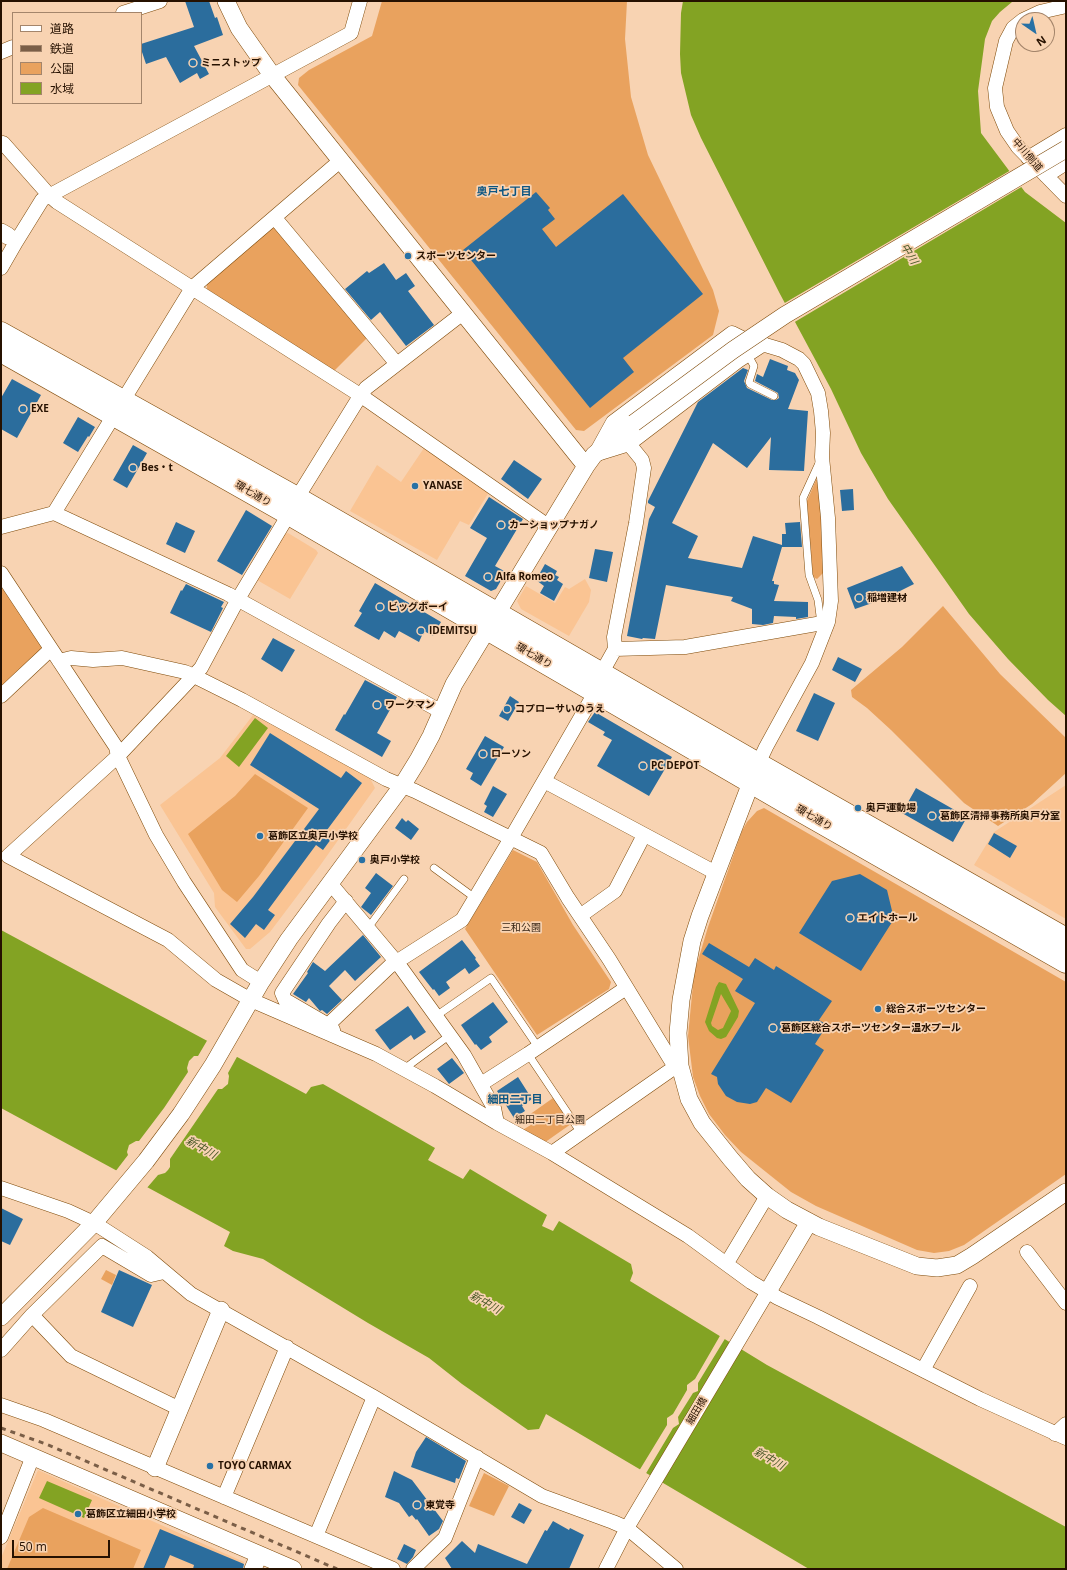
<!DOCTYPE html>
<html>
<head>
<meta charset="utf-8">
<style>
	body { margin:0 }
	#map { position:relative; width:1067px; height:1570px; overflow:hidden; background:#f8d3b2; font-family:"Open Sans","Noto Sans JP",sans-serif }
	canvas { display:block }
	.frame { position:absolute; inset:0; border:2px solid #261100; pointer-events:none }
	.legend { position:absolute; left:12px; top:12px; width:130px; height:92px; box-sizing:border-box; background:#f8d3b2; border:1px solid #a4856b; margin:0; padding:5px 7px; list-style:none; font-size:12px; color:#261100 }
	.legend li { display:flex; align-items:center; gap:8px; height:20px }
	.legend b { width:20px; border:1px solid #a4856b }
	.north { position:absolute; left:1015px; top:12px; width:40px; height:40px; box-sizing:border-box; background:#f8d3b2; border:1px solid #a4856b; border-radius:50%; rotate:146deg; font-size:11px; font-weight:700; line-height:16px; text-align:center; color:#261100 }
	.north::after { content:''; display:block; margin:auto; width:14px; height:18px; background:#2771a5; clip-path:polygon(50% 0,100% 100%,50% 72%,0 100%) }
	.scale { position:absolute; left:12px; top:1540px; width:98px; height:18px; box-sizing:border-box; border:2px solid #261100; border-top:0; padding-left:5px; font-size:12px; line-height:14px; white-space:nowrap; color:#261100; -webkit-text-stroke:3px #f8d3b2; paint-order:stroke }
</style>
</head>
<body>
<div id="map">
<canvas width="1067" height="1570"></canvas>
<div class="frame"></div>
<ul class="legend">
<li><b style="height:5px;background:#fff"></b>道路</li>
<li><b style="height:5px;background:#7a5e47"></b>鉄道</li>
<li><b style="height:11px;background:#e9a25e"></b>公園</li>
<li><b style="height:11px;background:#83a323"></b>水域</li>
</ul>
<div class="north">N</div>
<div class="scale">50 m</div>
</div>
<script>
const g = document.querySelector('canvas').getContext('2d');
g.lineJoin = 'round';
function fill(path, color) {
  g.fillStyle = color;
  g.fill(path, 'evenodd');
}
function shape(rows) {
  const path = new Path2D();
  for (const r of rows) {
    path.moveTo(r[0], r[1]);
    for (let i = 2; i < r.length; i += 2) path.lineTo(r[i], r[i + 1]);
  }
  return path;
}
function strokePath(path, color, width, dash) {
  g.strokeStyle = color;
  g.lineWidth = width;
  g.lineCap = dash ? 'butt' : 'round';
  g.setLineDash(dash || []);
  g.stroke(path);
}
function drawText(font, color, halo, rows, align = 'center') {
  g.font = font + ' "Open Sans","Noto Sans JP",sans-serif';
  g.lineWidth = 3.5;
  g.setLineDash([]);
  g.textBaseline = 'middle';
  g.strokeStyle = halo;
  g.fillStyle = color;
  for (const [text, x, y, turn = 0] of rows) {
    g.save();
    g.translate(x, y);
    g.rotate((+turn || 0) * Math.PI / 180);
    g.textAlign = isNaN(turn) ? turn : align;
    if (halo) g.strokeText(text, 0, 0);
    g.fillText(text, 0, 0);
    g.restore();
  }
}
fill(shape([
	[424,448,489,492,469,525,460,521,437,560,350,511,377,465,401,482],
	[288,533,316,550,318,553,290,599,257,580,284,534],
	[585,579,591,590,589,602,569,636,521,609,517,601,526,586,555,603,565,587,569,589],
	[253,715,370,778,375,788,319,867,270,932,250,949,246,949,215,907,214,893,160,805,220,758],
	[1066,785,1066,919,974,865,994,832],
	[38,1470,244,1562,241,1569,1,1569,1,1558]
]), '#fac493');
fill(shape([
	[382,1,627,1,625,39,631,97,648,155,713,290,719,311,713,335,584,431,576,430,298,85,299,78,309,70,372,36],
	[271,227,278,228,369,336,333,372,207,289,207,284],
	[819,479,824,572,817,579,813,577,807,501,816,480],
	[1,580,48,649,1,693],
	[943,606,1000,674,1066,738,1066,773,1032,804,998,826,964,803,891,730,867,708,852,697,851,690,902,647],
	[255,774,308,808,259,876,237,902,222,890,188,834,235,796],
	[764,808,1066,982,1066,1174,964,1245,949,1251,934,1253,917,1250,816,1206,791,1192,741,1152,725,1135,709,1114,700,1096,693,1077,688,1036,694,974,708,927,742,831,747,822,757,811],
	[513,850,537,862,573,925,611,982,609,989,537,1035,465,929],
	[553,1098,571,1124,544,1143,521,1131,534,1123,529,1115],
	[106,1270,116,1275,112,1285,101,1279],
	[484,1473,509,1486,494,1516,469,1506],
	[43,1508,141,1550,133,1569,7,1569,29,1517]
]), '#e9a25e');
fill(shape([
	[683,1,1016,1,1012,2,1000,12,992,21,985,39,978,91,981,133,1025,192,1066,223,1066,716,1048,700,1008,659,969,614,888,499,861,453,831,389,780,294,701,138,691,115,681,73,680,54,681,13],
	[255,718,268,728,239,767,226,756],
	[1,930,306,1094,311,1087,323,1084,435,1148,428,1160,463,1179,470,1169,547,1215,542,1226,553,1231,559,1221,631,1264,633,1273,630,1281,767,1365,1066,1527,1066,1569,809,1569,546,1414,539,1429,528,1430,462,1384,429,1358,368,1323,263,1259,233,1251,224,1246,230,1232,1,1108],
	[719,982,726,984,739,1011,738,1017,726,1037,721,1039,717,1038,709,1031,705,1022,716,987],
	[721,994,731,1011,723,1028,718,1030,712,1026,711,1023],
	[47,1481,92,1500,84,1518,39,1498]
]), '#83a323');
fill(shape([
	[1011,170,1023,186,793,323,783,304],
	[208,1039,238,1055,228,1073,229,1076,228,1084,222,1089,218,1089,170,1159,170,1167,168,1170,165,1173,158,1175,146,1189,115,1172,128,1155,127,1152,129,1145,136,1141,139,1141,164,1108,188,1072,187,1068,189,1061,194,1056,198,1056],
	[721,1334,726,1337,698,1383,698,1391,693,1393,678,1417,679,1424,673,1428,645,1475,639,1471,667,1425,667,1418,673,1414,687,1390,687,1385,695,1379]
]), '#f8d3b2');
fill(shape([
	[185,1,209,1,215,18,217,17,223,35,194,46,209,74,200,79,197,73,180,83,166,57,146,64,141,49,141,44,194,27],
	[536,192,550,208,548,210,555,219,542,229,556,247,623,194,703,294,623,358,634,372,590,408,463,250],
	[384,263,396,280,406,273,415,286,408,291,434,325,406,346,380,312,371,320,345,289,367,271,369,273],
	[770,359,788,366,787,370,795,373,799,380,788,409,808,411,804,471,769,470,771,437,747,468,713,443,672,523,698,536,688,558,742,568,753,536,782,545,782,534,786,534,785,523,800,522,802,547,782,547,772,581,774,581,774,584,779,585,774,601,808,602,808,617,796,619,796,617,774,616,773,623,763,625,752,624,752,609,731,601,733,597,666,585,655,639,643,638,642,639,627,636,649,519,655,507,648,503,648,501,698,402,743,368,748,370,744,381,747,388,772,400,776,400,779,398,778,393,755,381,757,374,763,377],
	[12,379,41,395,17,438,1,429,1,398],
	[78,417,95,427,89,437,88,436,78,452,63,443],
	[133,445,147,453,127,488,113,480],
	[514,460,542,479,528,499,501,479],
	[853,489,854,510,842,511,840,490],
	[489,497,523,519,495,566,506,572,496,589,491,591,465,576,487,538,470,528],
	[246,510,272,526,242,575,217,561],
	[176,522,195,531,185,553,166,544],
	[595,549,613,552,607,582,589,578],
	[545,564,557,571,555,575,559,577,557,580,563,584,554,601,540,593,544,586,536,580],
	[902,566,914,584,900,591,901,593,855,609,847,588],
	[375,583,441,622,433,636,424,631,419,642,399,631,395,638,384,631,379,640,354,626,362,613,359,611],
	[186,584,224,602,221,607,223,608,211,632,170,613,181,590,182,591],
	[273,638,295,650,282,672,261,659],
	[838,657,862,669,855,682,832,670],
	[365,680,397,697,377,733,391,741,382,757,335,730,344,714,345,715],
	[814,693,835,703,818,741,796,731],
	[510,696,519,702,508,721,499,716],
	[595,712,672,757,649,796,597,766,612,740,603,735,605,732,588,722],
	[270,733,341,778,346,771,362,783,327,830,334,835,323,850,316,845,268,910,275,915,264,930,256,924,245,938,230,924,253,897,319,809,250,765],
	[485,736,504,747,481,786,470,779,473,773,466,769],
	[493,786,507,794,493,817,484,812,487,806,484,804],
	[916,788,967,817,953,842,902,813],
	[402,818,406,822,408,820,419,829,411,840,395,828],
	[994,833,1017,846,1010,858,988,844],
	[376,873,393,886,371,915,361,907,371,893,365,888],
	[860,874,887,890,894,919,861,971,799,933,832,881],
	[363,935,381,957,355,981,345,970,329,986,342,1000,327,1014,322,1010,320,1011,309,998,306,1002,293,994,308,973,307,972,313,962,325,971],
	[462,940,476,958,475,959,480,966,469,974,465,968,446,982,450,988,439,996,434,989,433,990,419,972],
	[709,943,749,967,755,958,774,970,776,966,832,1001,819,1020,827,1025,815,1044,824,1050,791,1103,766,1088,757,1102,750,1104,737,1102,726,1096,718,1084,717,1077,711,1074,755,1003,735,991,743,979,702,954],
	[493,1002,508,1022,489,1037,492,1042,481,1050,476,1044,475,1045,461,1025],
	[408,1006,426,1032,414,1040,411,1035,390,1050,375,1030],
	[452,1058,464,1073,449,1084,437,1069],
	[518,1077,532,1099,522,1106,525,1111,514,1118,497,1091],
	[1,1208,23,1219,10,1245,1,1241],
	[119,1270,152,1285,133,1327,101,1312],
	[426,1437,466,1461,459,1479,456,1478,455,1483,411,1467,416,1452],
	[394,1471,412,1480,443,1521,439,1529,429,1536,417,1519,416,1520,412,1515,409,1517,399,1503,385,1497],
	[519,1503,532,1510,524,1524,511,1517],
	[553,1521,569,1530,570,1528,584,1535,569,1569,452,1569,445,1558,462,1541,475,1553,478,1544,527,1564,545,1530,547,1531],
	[160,1529,244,1564,243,1569,193,1569,194,1565,170,1555,164,1569,143,1569],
	[404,1544,416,1550,413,1557,407,1564,397,1559]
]), '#2b6d9d');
const service = shape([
	[748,355,754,366,749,382,750,384,774,396],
	[820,461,803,498,809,575,818,600,821,624],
	[434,868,475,898],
	[368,928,404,879],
	[436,1016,491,978,538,1047],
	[528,1054,581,1133],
	[404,1069,450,1035]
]);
const minor = shape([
	[123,13,160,1],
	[1023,20,1013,28,1006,41,995,88,997,107,1007,131,1018,147,1066,196],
	[1023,20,1040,12,1066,6],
	[1,52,13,47],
	[3,143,49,195,57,202,360,395,548,526],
	[1028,158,1066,135],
	[340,161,192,288,54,513,228,594,442,712],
	[1046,176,1066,163],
	[275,218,397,364],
	[16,242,42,200,45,198,351,33,360,1],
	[1,268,16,242,10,238],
	[597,451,613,422,732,333,742,338,782,350,799,359,804,364,818,393,821,411,823,433,822,457,828,518,831,601,828,622,812,663,766,747,758,764],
	[600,453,629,444,738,361,764,344],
	[297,498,357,401,366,388,463,313],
	[289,514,238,599,201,668,118,756,8,856,168,940,216,980,251,1000,376,1054,435,1086,497,1123,552,1153,688,1236,751,1282,778,1298,818,1317,980,1399,1066,1438],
	[1,527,54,513],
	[1,573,116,747,118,756,156,835,184,882,242,970,261,982],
	[615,649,685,647,828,622],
	[59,661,71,658,93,660,122,658,185,672,194,676,242,700,386,779,415,791,541,853,568,898,609,959,675,1067],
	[601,674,615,649,614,637,636,523,644,468,642,460,629,444],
	[1,696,51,649],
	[544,781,716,873],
	[330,883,399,965,464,1055,494,1108,497,1123],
	[580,916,615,891,644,835],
	[323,1022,285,1000,282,993,329,923,346,901],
	[334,1035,333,1030,329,1024,390,966,462,920,511,838,596,691],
	[481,1084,528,1054,626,988],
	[552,1153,675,1067,680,1066],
	[1,1188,68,1211,94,1223,147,1257,191,1294,374,1397,542,1496,613,1522,627,1528,676,1569],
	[1027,1252,1066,1303],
	[727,1263,767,1196],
	[32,1315,71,1356,180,1409],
	[1,1350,32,1315,102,1246,151,1275,164,1272],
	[923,1370,970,1286],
	[1,1405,44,1420,393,1569],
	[1055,1434,1066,1424],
	[224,1497,287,1347],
	[316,1536,374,1397],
	[1,1537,33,1456],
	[413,1569,445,1538,477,1457],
	[606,1569,627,1528,767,1293]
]);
const tertiary = shape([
	[226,1,239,28,272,75,586,466],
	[1,232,8,236],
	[755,772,700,916,692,941,681,1000,678,1033,680,1066,689,1099,702,1123,730,1158,748,1179,767,1196,787,1210,819,1227,917,1266,937,1268,957,1265,972,1256,1066,1192],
	[767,1293,809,1222],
	[1,1317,94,1223,146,1161,181,1114,213,1065,261,982,289,939,402,786,418,760,431,736,454,684,586,466,594,455,634,423],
	[1,1443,293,1569],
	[155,1468,221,1310],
	[253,1569,259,1555]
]);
const primary = shape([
	[1,333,297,498,758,764,1066,939],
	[1,351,289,514,787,803,1066,962]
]);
strokePath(service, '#7f4a09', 8);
strokePath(minor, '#7f4a09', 15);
strokePath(tertiary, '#7f4a09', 18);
strokePath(primary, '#7f4a09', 23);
strokePath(service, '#fff', 7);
strokePath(minor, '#fff', 14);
strokePath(tertiary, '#fff', 17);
strokePath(primary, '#fff', 22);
strokePath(shape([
	[1,1428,46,1444,337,1569]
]), '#7a5e47', 3, [5, 5]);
const tertiaryBridge = shape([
	[634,423,733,350,785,315,1066,149]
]);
strokePath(tertiaryBridge, '#7f4a09', 18, []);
strokePath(tertiaryBridge, '#fff', 17);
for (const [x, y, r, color] of [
	[193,63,4,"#2771a5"],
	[408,256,4,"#2771a5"],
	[23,409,4,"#2771a5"],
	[133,468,4,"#2771a5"],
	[415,486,4,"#2771a5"],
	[501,525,4,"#2771a5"],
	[488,577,4,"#2771a5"],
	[859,598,4,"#2771a5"],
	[380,607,4,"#2771a5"],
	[421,631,4,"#2771a5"],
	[377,705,4,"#2771a5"],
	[507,709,4,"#2771a5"],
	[483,754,4,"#2771a5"],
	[643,766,4,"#2771a5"],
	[858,808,4,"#2771a5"],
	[932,816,4,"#2771a5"],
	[260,836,4,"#2771a5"],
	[362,860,4,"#2771a5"],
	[850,918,4,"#2771a5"],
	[878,1009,4,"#2771a5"],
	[773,1028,4,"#2771a5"],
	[210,1466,4,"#2771a5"],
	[417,1505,4,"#2771a5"],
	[78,1514,4,"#2771a5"]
]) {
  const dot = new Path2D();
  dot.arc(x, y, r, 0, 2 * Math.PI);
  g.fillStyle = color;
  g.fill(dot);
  strokePath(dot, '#f8d3b2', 1.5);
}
drawText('bold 10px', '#261100', '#f8d3b2', [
	["ミニストップ",201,63],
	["スポーツセンター",416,256],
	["EXE",31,409],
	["Bes・t",141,468],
	["YANASE",423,486],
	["カーショップナガノ",509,525],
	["Alfa Romeo",496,577],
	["稲増建材",867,598],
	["ビッグボーイ",388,607],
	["IDEMITSU",429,631],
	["ワークマン",385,705],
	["コプローサいのうえ",515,709],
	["ローソン",491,754],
	["PC DEPOT",651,766],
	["奥戸運動場",866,808],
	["葛飾区清掃事務所奥戸分室",940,816],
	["葛飾区立奥戸小学校",268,836],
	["奥戸小学校",370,860],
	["エイトホール",858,918],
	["総合スポーツセンター",886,1009],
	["葛飾区総合スポーツセンター温水プール",781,1028],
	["TOYO CARMAX",218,1466],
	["東覚寺",425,1505],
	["葛飾区立細田小学校",86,1514]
], 'left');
drawText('10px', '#261100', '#f8d3b2', [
	["中川側道",1027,155,49],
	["環七通り",253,494,30],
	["環七通り",534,656,30],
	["環七通り",814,818,30],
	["細田橋",697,1411,-59]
]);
drawText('10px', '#362515', '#f8d3b2', [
	["三和公園",521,928],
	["細田二丁目公園",550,1120]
]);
drawText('bold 11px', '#0b5582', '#f8d3b2', [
	["奥戸七丁目",504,192],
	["細田二丁目",515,1100]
]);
drawText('italic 11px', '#4a5828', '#f8d3b2', [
	["中川",909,254,58],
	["新中川",201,1148,29],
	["新中川",485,1303,29],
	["新中川",769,1459,29]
]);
</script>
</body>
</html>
